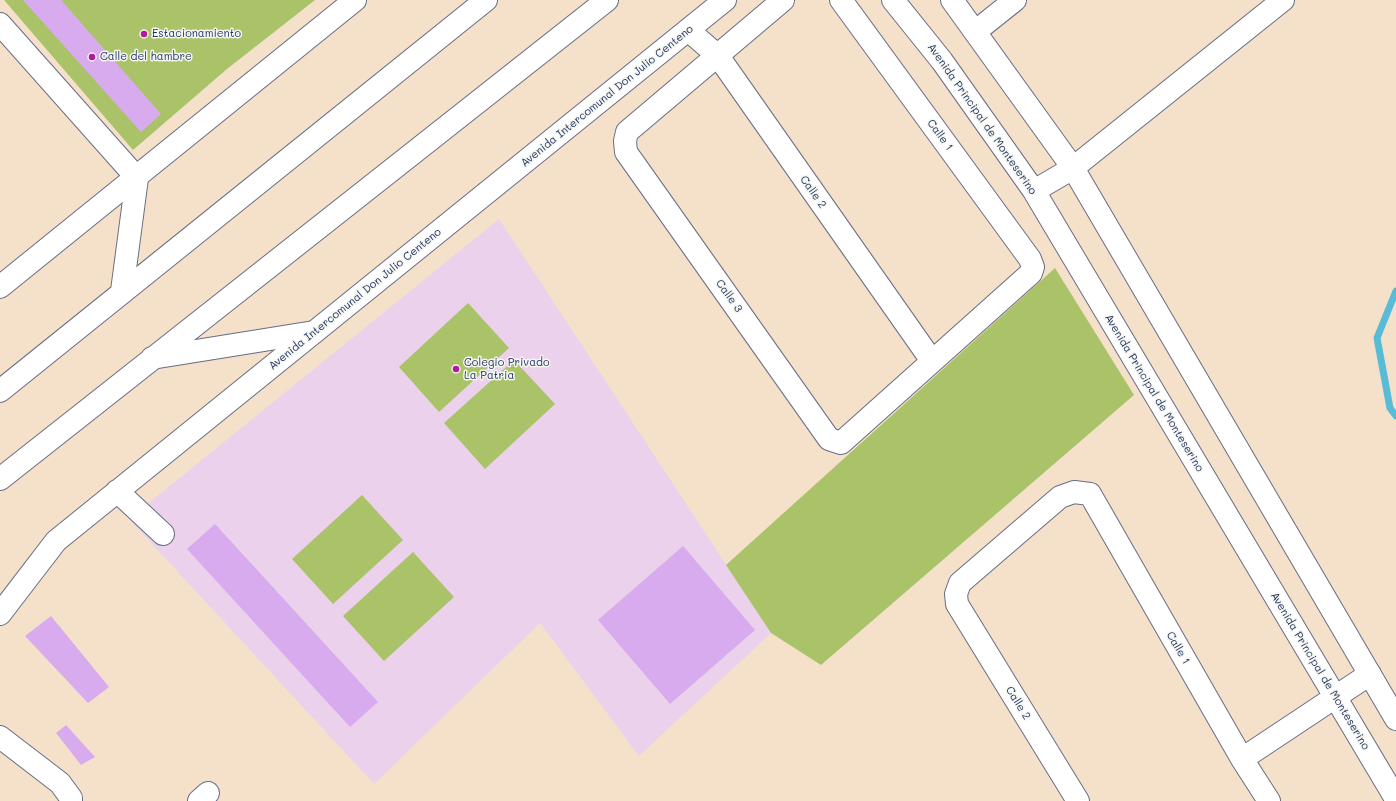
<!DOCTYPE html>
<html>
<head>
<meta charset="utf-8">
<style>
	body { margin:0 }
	canvas { display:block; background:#f5e1ca }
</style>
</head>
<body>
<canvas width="1396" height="801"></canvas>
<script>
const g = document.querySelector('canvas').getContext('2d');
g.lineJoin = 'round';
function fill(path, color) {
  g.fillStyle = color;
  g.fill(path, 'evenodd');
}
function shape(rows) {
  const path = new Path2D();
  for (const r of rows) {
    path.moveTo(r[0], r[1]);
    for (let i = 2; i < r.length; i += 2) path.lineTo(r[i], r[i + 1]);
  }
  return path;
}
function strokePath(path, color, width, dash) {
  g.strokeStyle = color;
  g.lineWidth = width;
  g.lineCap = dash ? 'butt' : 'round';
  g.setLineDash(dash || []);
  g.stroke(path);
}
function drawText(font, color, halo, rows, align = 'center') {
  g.font = font + ' Mali,sans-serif';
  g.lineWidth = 3;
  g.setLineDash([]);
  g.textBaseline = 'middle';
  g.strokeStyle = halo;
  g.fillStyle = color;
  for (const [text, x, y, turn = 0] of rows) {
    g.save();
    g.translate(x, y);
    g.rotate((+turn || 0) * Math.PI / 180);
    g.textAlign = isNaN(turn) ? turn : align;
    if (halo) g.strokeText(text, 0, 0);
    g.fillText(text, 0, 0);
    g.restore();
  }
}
fill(shape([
	[499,219,771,633,639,756,540,623,374,784,129,519]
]), '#ebd1eb');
fill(shape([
	[4,0,315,0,227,69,133,150],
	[1055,268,1134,395,821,665,771,633,726,565],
	[468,303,509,348,439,412,399,367],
	[514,360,555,404,485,469,444,423],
	[362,495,403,540,333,604,292,559],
	[413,552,454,597,384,661,343,616]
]), '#aac369');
strokePath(shape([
	[1396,291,1377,338,1390,408,1396,416]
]), '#59bcd7', 7);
fill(shape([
	[23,0,61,0,161,114,141,132],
	[215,524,378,702,350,727,187,549],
	[683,546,755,630,670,704,598,620],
	[51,616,109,687,88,703,25,636],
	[66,725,95,757,81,765,56,733]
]), '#d8abef');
const minor = shape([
	[783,0,627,132,625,141,626,152,829,439,841,443,1031,273,1033,267,1030,259,841,0],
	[893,0,942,61,1034,191,1396,799],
	[952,0,1073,168,1396,719],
	[0,24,137,178],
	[688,30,718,56,932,361],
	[976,31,1015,0],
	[1034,191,1073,168,1283,0],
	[0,287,355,0],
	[117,491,163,534],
	[0,614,56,541,725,0],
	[0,737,60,783,71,798,71,801],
	[1242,759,1370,674],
	[199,801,208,793],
	[1078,801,957,604,956,594,960,583,1060,497,1074,492,1090,494,1242,759,1269,801]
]);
const major = shape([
	[122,291,137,178],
	[152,358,314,332],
	[0,391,486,0],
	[0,479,607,0]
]);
strokePath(minor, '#676d84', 24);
strokePath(major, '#676d84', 24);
strokePath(minor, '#fff', 22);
strokePath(major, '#fff', 22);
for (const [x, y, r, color] of [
	[144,34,4,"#b5179e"],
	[92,57,4,"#b5179e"],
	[456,369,4,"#b5179e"]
]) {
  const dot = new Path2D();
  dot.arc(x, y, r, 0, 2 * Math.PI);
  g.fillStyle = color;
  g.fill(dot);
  strokePath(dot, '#f6f6f2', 1.5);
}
drawText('11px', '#1b2f5e', '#f6f6f2', [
	["Estacionamiento",152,34],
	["Calle del hambre",100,57],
	["Colegio Privado",464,363],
	["La Patria",464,376]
], 'left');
drawText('11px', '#1b2f5e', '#f6f6f2', [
	["Avenida Intercomunal Don Julio Centeno",607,96,-39],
	["Avenida Principal de Monteserino",982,119,55],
	["Calle 1",940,135,54],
	["Calle 2",813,192,55],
	["Calle 3",729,296,55],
	["Avenida Intercomunal Don Julio Centeno",355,299,-39],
	["Avenida Principal de Monteserino",1154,393,59],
	["Calle 1",1178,648,60],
	["Avenida Principal de Monteserino",1320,671,59],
	["Calle 2",1018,703,58]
]);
</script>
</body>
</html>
